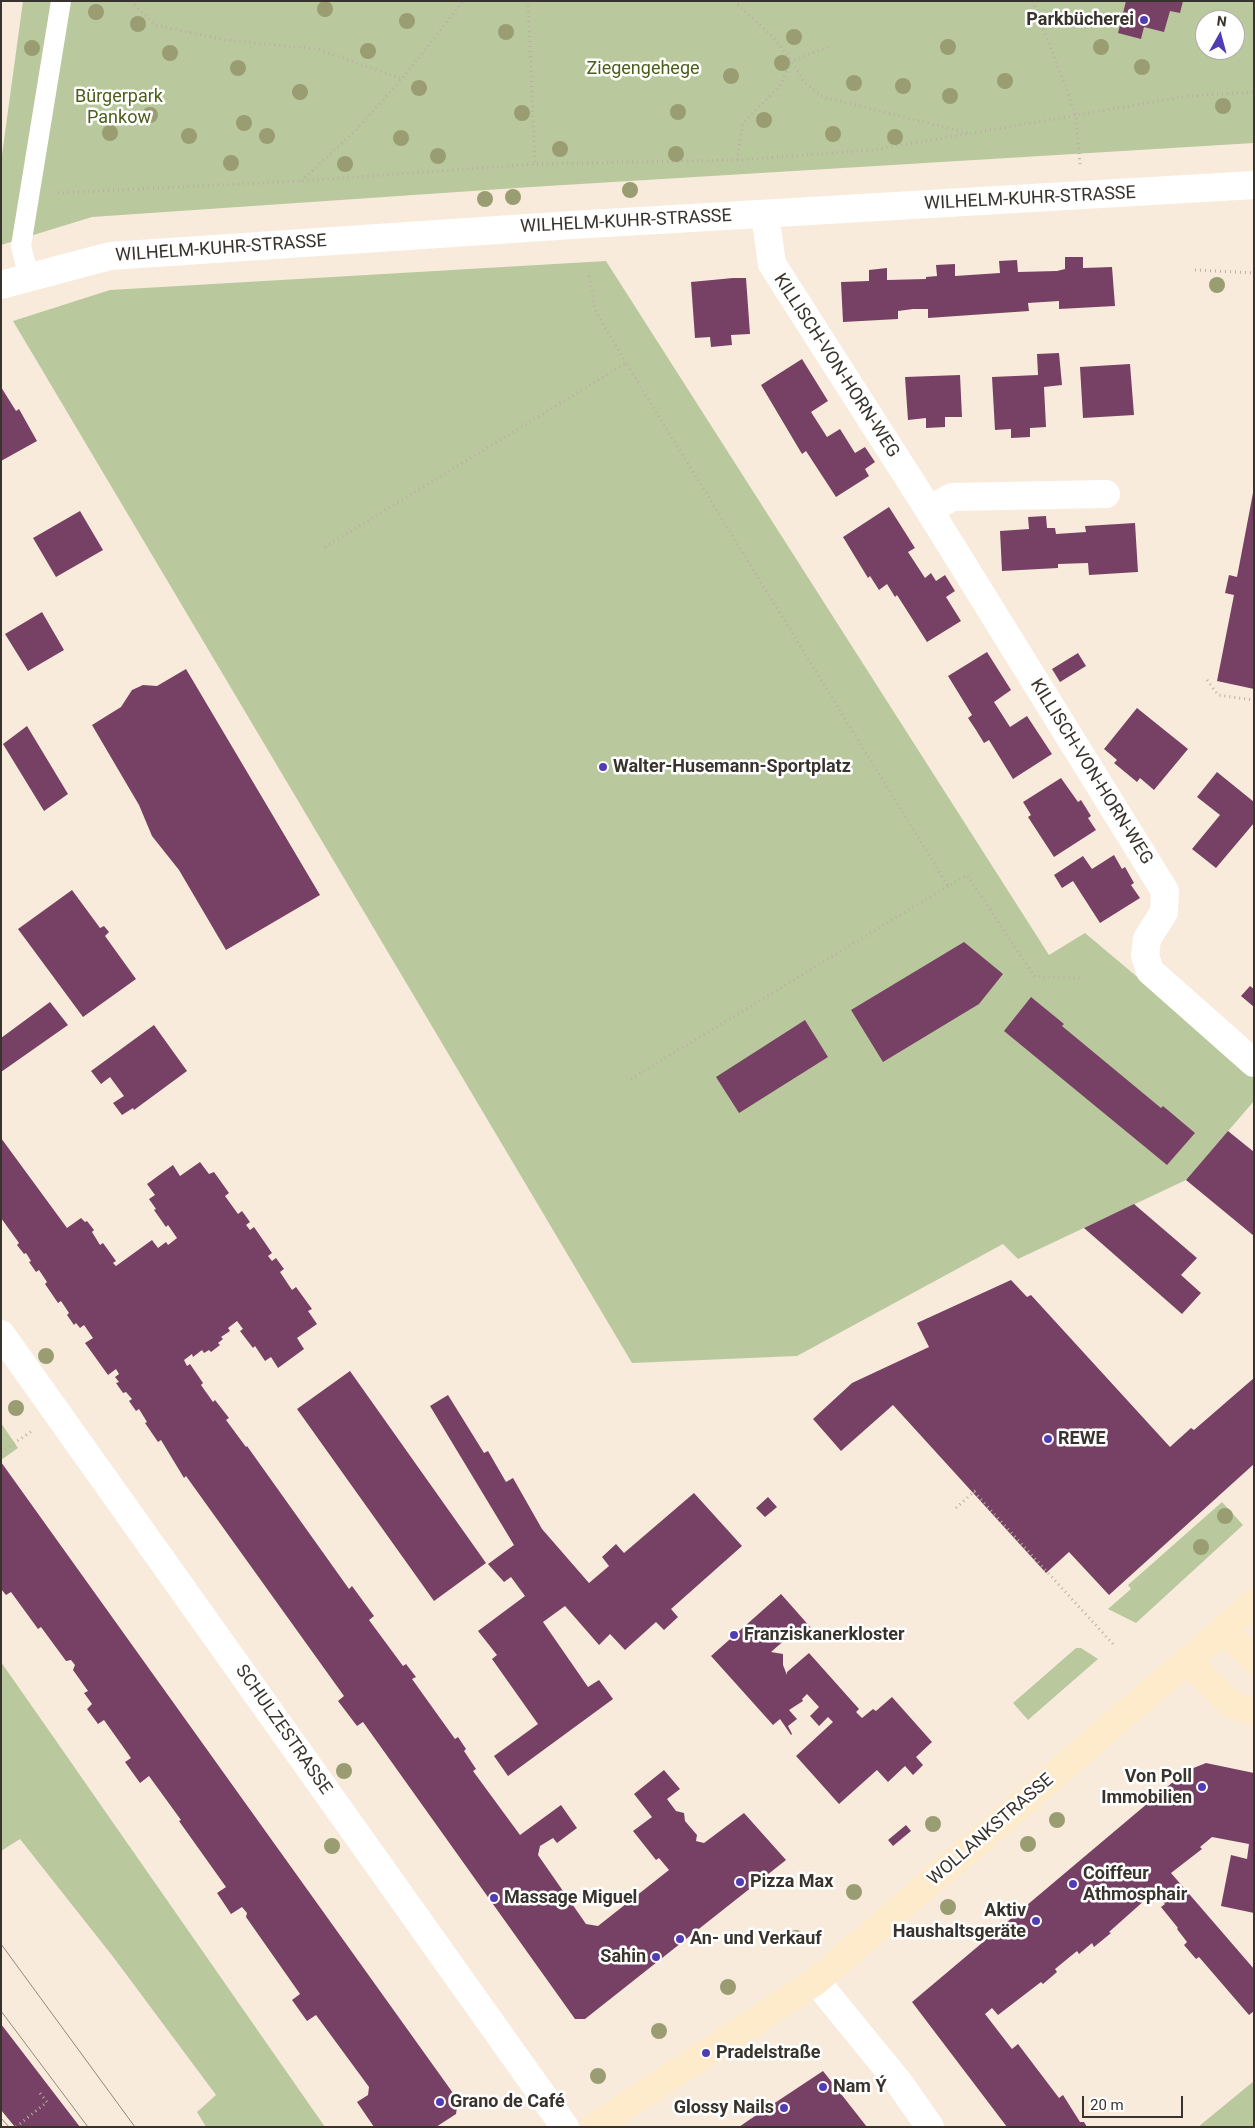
<!DOCTYPE html>
<html>
<head>
<meta charset="utf-8">
<style>
	body { margin:0 }
	#map { position:relative; width:1255px; height:2128px; overflow:hidden; background:#f9ebdc; font-family:Roboto,sans-serif }
	canvas { display:block }
	.frame { position:absolute; inset:0; border:2px solid #38332d; pointer-events:none }
	.north { position:absolute; left:1195px; top:10px; width:50px; height:50px; box-sizing:border-box; background:#fff; border:1px solid #afadab; border-radius:50%; rotate:7deg; font-size:14px; font-weight:700; line-height:20px; text-align:center; color:#38332d }
	.north::after { content:''; display:block; margin:auto; width:18px; height:22px; background:#503db4; clip-path:polygon(50% 0,100% 100%,50% 72%,0 100%) }
	.scale { position:absolute; left:1082px; top:2096px; width:101px; height:22px; box-sizing:border-box; border:2px solid #38332d; border-top:0; padding-left:6px; font-size:15px; line-height:18px; white-space:nowrap; color:#38332d; -webkit-text-stroke:4px #fff; paint-order:stroke }
</style>
</head>
<body>
<div id="map">
<canvas width="1255" height="2128"></canvas>
<div class="frame"></div>
<div class="north">N</div>
<div class="scale">20 m</div>
</div>
<script>
const g = document.querySelector('canvas').getContext('2d');
g.lineJoin = 'round';
function fill(path, color) {
  g.fillStyle = color;
  g.fill(path, 'evenodd');
}
function shape(rows) {
  const path = new Path2D();
  for (const r of rows) {
    path.moveTo(r[0], r[1]);
    for (let i = 2; i < r.length; i += 2) path.lineTo(r[i], r[i + 1]);
  }
  return path;
}
function strokePath(path, color, width, dash) {
  g.strokeStyle = color;
  g.lineWidth = width;
  g.lineCap = dash ? 'butt' : 'round';
  g.setLineDash(dash || []);
  g.stroke(path);
}
function drawText(font, color, halo, rows, align = 'center') {
  g.font = font + ' Roboto,sans-serif';
  g.lineWidth = 5;
  g.setLineDash([]);
  g.textBaseline = 'middle';
  g.strokeStyle = halo;
  g.fillStyle = color;
  for (const [text, x, y, turn = 0] of rows) {
    g.save();
    g.translate(x, y);
    g.rotate((+turn || 0) * Math.PI / 180);
    g.textAlign = isNaN(turn) ? turn : align;
    if (halo) g.strokeText(text, 0, 0);
    g.fillText(text, 0, 0);
    g.restore();
  }
}
fill(shape([
	[23,1,1254,1,1254,143,531,187,92,217,1,245,1,162],
	[1205,20,1235,20,1235,50,1205,50],
	[606,261,1049,955,1085,933,1254,1075,1254,1101,1186,1180,1018,1259,1003,1244,797,1356,632,1363,13,321,110,290],
	[1,1423,18,1448,1,1460],
	[1222,1502,1243,1525,1136,1623,1108,1609,1131,1589,1128,1585],
	[1076,1648,1081,1648,1098,1659,1028,1720,1013,1703],
	[1,1662,52,1735,325,2127,206,2127,197,2112,216,2095,114,1958,20,1839,1,1851],
	[1254,2081,1254,2127,1198,2127]
]), '#b9c99d');
fill(shape([
	[1126,1,1183,1,1180,13,1170,11,1164,32,1144,27,1141,39,1118,33],
	[1065,257,1083,257,1083,268,1112,267,1115,306,1059,309,1059,301,1028,303,1029,311,928,318,928,309,913,309,898,311,898,319,843,322,841,282,869,281,869,270,887,268,887,280,926,279,926,277,937,276,936,265,955,264,955,276,1000,273,999,261,1017,260,1018,272,1057,271,1065,269],
	[733,278,746,278,750,334,731,335,732,345,711,347,710,337,695,338,691,282],
	[1059,353,1062,385,1044,387,1046,427,1030,428,1030,437,1011,438,1011,429,995,430,992,377,1038,375,1037,354],
	[802,359,828,401,811,412,827,437,840,429,855,453,865,447,875,462,865,469,869,476,836,497,806,451,802,454,761,385],
	[1130,364,1134,415,1083,418,1080,367],
	[960,375,962,417,945,417,945,427,926,428,926,418,908,420,905,377],
	[1,387,16,411,19,409,37,441,1,461],
	[1253,493,1254,493,1254,689,1217,681,1234,595,1225,593,1229,575,1237,577],
	[889,507,915,548,908,552,925,578,931,573,936,581,945,575,955,591,946,597,961,621,927,642,897,595,895,597,887,584,879,590,870,576,868,578,843,537],
	[80,511,103,550,56,577,33,538],
	[1046,516,1047,528,1055,528,1056,534,1086,532,1085,526,1135,523,1138,572,1089,575,1088,563,1058,564,1058,568,1002,571,1000,531,1029,529,1028,517],
	[42,612,64,650,28,671,5,634],
	[987,652,1011,690,994,702,1010,727,1027,716,1052,754,1013,779,989,740,984,743,976,730,968,718,972,715,948,676],
	[1078,653,1086,666,1060,682,1052,669],
	[186,669,320,895,226,950,179,870,152,836,139,805,92,725,121,707,132,690,143,685,157,686],
	[1137,708,1188,749,1154,790,1140,778,1137,782,1114,763,1117,760,1104,749],
	[27,726,68,794,44,811,3,744],
	[1217,772,1254,802,1254,823,1216,868,1192,849,1220,815,1197,797],
	[1061,778,1078,802,1081,800,1091,816,1088,818,1096,830,1054,857,1028,817,1031,815,1023,802],
	[1114,855,1122,869,1125,867,1134,883,1131,885,1140,898,1100,923,1073,881,1062,888,1054,875,1083,856,1092,869],
	[72,890,100,928,104,926,109,932,105,936,136,979,83,1017,18,929],
	[964,942,1003,974,979,1004,883,1062,851,1010],
	[1250,986,1254,989,1254,1007,1241,996],
	[1031,997,1064,1024,1062,1026,1161,1108,1163,1106,1195,1133,1167,1165,1004,1031],
	[50,1002,68,1025,1,1072,1,1038],
	[805,1020,828,1057,739,1113,716,1077],
	[154,1025,187,1071,134,1110,133,1108,122,1115,113,1103,124,1096,110,1077,101,1084,91,1071],
	[1228,1131,1254,1152,1254,1236,1186,1180],
	[1,1138,67,1228,81,1218,85,1222,87,1221,94,1230,92,1232,100,1245,103,1243,116,1261,113,1263,116,1266,152,1240,158,1248,166,1242,168,1245,177,1238,168,1225,166,1227,154,1210,156,1209,149,1199,155,1195,147,1184,173,1165,180,1176,200,1162,209,1174,214,1172,229,1193,225,1196,238,1214,242,1211,250,1222,246,1225,250,1230,254,1227,272,1253,268,1256,272,1261,276,1258,284,1269,280,1272,292,1290,296,1287,312,1309,308,1311,317,1324,297,1338,304,1349,278,1368,271,1357,265,1361,255,1346,253,1348,240,1331,243,1329,237,1321,228,1328,230,1331,221,1337,223,1339,218,1343,220,1345,211,1352,209,1350,204,1353,202,1350,193,1357,192,1354,184,1360,187,1366,190,1364,203,1383,201,1385,213,1402,215,1400,229,1418,226,1420,246,1447,247,1446,349,1589,352,1586,374,1616,369,1620,403,1666,406,1664,416,1677,412,1679,455,1739,458,1737,466,1749,464,1751,476,1769,473,1771,520,1835,561,1805,577,1828,557,1843,553,1838,540,1846,538,1855,586,1924,598,1926,669,1870,659,1858,656,1860,633,1831,652,1817,634,1794,664,1770,680,1789,667,1799,676,1811,684,1813,685,1821,697,1835,696,1841,704,1843,744,1813,786,1860,585,2019,575,2019,363,1722,357,1726,338,1701,344,1696,186,1476,184,1478,161,1440,158,1442,145,1423,147,1422,139,1409,136,1411,129,1401,132,1399,126,1392,123,1393,116,1383,119,1382,115,1377,119,1374,116,1369,108,1375,85,1343,93,1338,84,1325,80,1328,76,1323,74,1325,67,1315,69,1313,61,1301,58,1303,45,1284,47,1282,39,1270,36,1272,29,1262,31,1261,26,1253,24,1254,17,1245,19,1243,1,1218],
	[1134,1204,1197,1258,1181,1275,1201,1293,1182,1314,1084,1228],
	[1011,1280,1027,1297,1031,1295,1170,1447,1191,1428,1194,1430,1254,1378,1254,1464,1109,1595,1069,1552,1046,1573,893,1405,841,1451,813,1419,852,1383,929,1347,917,1323],
	[350,1371,486,1563,434,1601,297,1409],
	[448,1395,484,1453,488,1451,506,1482,513,1478,542,1529,589,1583,609,1566,602,1557,616,1544,624,1553,694,1493,742,1546,671,1609,678,1617,664,1630,656,1622,625,1650,610,1634,599,1645,565,1606,543,1622,588,1687,599,1680,613,1699,508,1776,494,1756,538,1724,492,1659,497,1655,478,1631,525,1596,511,1577,504,1582,488,1564,514,1545,430,1406],
	[1,1462,458,2100,456,2114,436,2127,374,2127,357,2102,368,2095,369,2087,316,2015,307,2021,292,2000,300,1994,246,1917,247,1913,242,1907,231,1914,217,1893,226,1887,179,1821,181,1820,149,1776,140,1783,125,1762,131,1758,104,1720,98,1724,87,1709,92,1704,84,1693,88,1691,73,1670,75,1665,71,1660,66,1661,41,1627,38,1629,11,1592,6,1595,1,1589],
	[768,1497,777,1507,765,1517,756,1508],
	[781,1594,812,1629,815,1629,815,1632,799,1632,787,1638,771,1652,783,1654,783,1665,787,1675,787,1672,809,1653,859,1709,856,1712,862,1718,873,1709,876,1711,892,1697,932,1742,916,1757,923,1765,913,1775,905,1766,888,1782,877,1770,839,1804,796,1756,833,1722,828,1717,819,1726,810,1716,819,1707,807,1694,802,1699,803,1701,789,1710,797,1719,788,1726,792,1734,791,1735,780,1719,773,1725,711,1656],
	[1206,1763,1254,1773,1254,1913,1221,1906,1231,1855,1247,1859,1249,1844,1212,1837,1200,1847,1202,1849,1171,1873,1254,1969,1254,2011,1249,2015,1199,1957,1196,1959,1184,1945,1187,1942,1177,1929,1178,1928,1161,1907,1165,1904,1154,1892,1109,1932,1111,1933,1094,1947,1092,1943,1079,1954,1077,1951,1055,1969,1057,1972,1043,1984,1041,1982,998,2015,992,2008,985,2014,1012,2049,1018,2044,1059,2098,1063,2095,1080,2122,1084,2122,1087,2127,1007,2127,912,2002,1186,1771],
	[906,1825,911,1831,893,1846,888,1840],
	[1,2024,80,2127,15,2127,1,2110],
	[823,2071,867,2127,739,2127,749,2120]
]), '#774165');
strokePath(shape([
	[131,1,155,25,225,40,318,49,402,79,463,1],
	[528,1,535,164],
	[734,1,772,36,792,61,804,82,823,97,968,133],
	[1033,1,1076,115,1080,165],
	[737,160,743,123,779,87,792,61,828,47],
	[301,181,354,132,402,79],
	[58,193,301,181,535,164,737,160,873,150,1188,96,1254,92],
	[1195,270,1254,273],
	[589,276,596,312,626,363],
	[325,547,626,363,948,886,967,875,1035,977,1080,978],
	[1207,680,1218,695,1254,700],
	[631,1079,948,886],
	[1,1452,32,1431],
	[974,1492,1113,1644],
	[956,1508,978,1488],
	[16,2127,47,2102,40,2093]
]), '#baafa3', 3, [1, 4]);
strokePath(shape([
	[29,278,21,246,61,1]
]), '#fff', 20);
strokePath(shape([
	[765,214,772,264,929,510,1165,891,1164,912,1147,939,1145,955,1150,971,1254,1063],
	[1,285,110,256,572,225,1254,185],
	[929,510,952,497,1106,494],
	[1,1334,565,2127],
	[816,1981,900,2084,930,2127]
]), '#fff', 28);
strokePath(shape([
	[1223,1631,1254,1660],
	[1187,1661,1233,1706,1254,1711],
	[594,2127,816,1981,1254,1603]
]), '#fdebcc', 28);
strokePath(shape([
	[1,1944,135,2127],
	[1,2011,88,2127],
	[1,2118,9,2127]
]), '#91877d', 1);
g.fillStyle = '#999d71';
for (const [x, y] of [
	[325,9],
	[96,12],
	[407,21],
	[138,24],
	[506,32],
	[794,37],
	[948,47],
	[1101,47],
	[32,48],
	[368,51],
	[170,53],
	[782,63],
	[1142,67],
	[238,68],
	[731,76],
	[1005,81],
	[854,83],
	[903,86],
	[419,88],
	[300,92],
	[950,96],
	[1223,106],
	[678,112],
	[522,113],
	[150,115],
	[764,120],
	[244,123],
	[110,133],
	[833,134],
	[189,136],
	[267,136],
	[895,137],
	[401,138],
	[560,149],
	[676,154],
	[438,156],
	[231,163],
	[345,164],
	[630,190],
	[513,197],
	[485,199],
	[1217,285],
	[46,1356],
	[16,1408],
	[1225,1516],
	[1201,1547],
	[344,1771],
	[1057,1820],
	[933,1824],
	[1028,1844],
	[332,1846],
	[854,1892],
	[948,1907],
	[796,1938],
	[728,1987],
	[659,2031],
	[598,2076]
]) {
  g.beginPath();
  g.arc(x, y, 8, 0, 2 * Math.PI);
  g.fill();
}
for (const [x, y, r, color] of [
	[1144,20,5,"#503db4"],
	[603,767,5,"#503db4"],
	[1048,1439,5,"#503db4"],
	[734,1635,5,"#503db4"],
	[1202,1787,5,"#503db4"],
	[740,1882,5,"#503db4"],
	[1073,1884,5,"#503db4"],
	[494,1898,5,"#503db4"],
	[1036,1921,5,"#503db4"],
	[680,1939,5,"#503db4"],
	[656,1957,5,"#503db4"],
	[706,2053,5,"#503db4"],
	[823,2087,5,"#503db4"],
	[440,2102,5,"#503db4"],
	[784,2108,5,"#503db4"]
]) {
  const dot = new Path2D();
  dot.arc(x, y, r, 0, 2 * Math.PI);
  g.fillStyle = color;
  g.fill(dot);
  strokePath(dot, '#fff', 2);
}
drawText('bold 18px', '#38332d', '#fff', [
	["Parkbücherei",1134,20,"right"],
	["Walter-Husemann-Sportplatz",613,767],
	["REWE",1058,1439],
	["Franziskanerkloster",744,1635],
	["Von Poll",1192,1777,"right"],
	["Immobilien",1192,1798,"right"],
	["Coiffeur",1083,1874],
	["Athmosphair",1083,1895],
	["Pizza Max",750,1882],
	["Massage Miguel",504,1898],
	["Aktiv",1026,1911,"right"],
	["Haushaltsgeräte",1026,1932,"right"],
	["An- und Verkauf",690,1939],
	["Sahin",646,1957,"right"],
	["Pradelstraße",716,2053],
	["Nam Ý",833,2087],
	["Grano de Café",450,2102],
	["Glossy Nails",774,2108,"right"]
], 'left');
drawText('18px', '#4b5e1a', '#fff', [
	["Ziegengehege",643,69],
	["Bürgerpark",119,97],
	["Pankow",119,118]
]);
drawText('18px', '#38332d', '#fff', [
	["WILHELM-KUHR-STRASSE",1030,199,-3],
	["WILHELM-KUHR-STRASSE",626,222,-3],
	["WILHELM-KUHR-STRASSE",221,249,-4],
	["KILLISCH-VON-HORN-WEG",836,366,57],
	["KILLISCH-VON-HORN-WEG",1091,772,58],
	["SCHULZESTRASSE",283,1730,55],
	["WOLLANKSTRASSE",991,1830,-41]
]);
</script>
</body>
</html>
